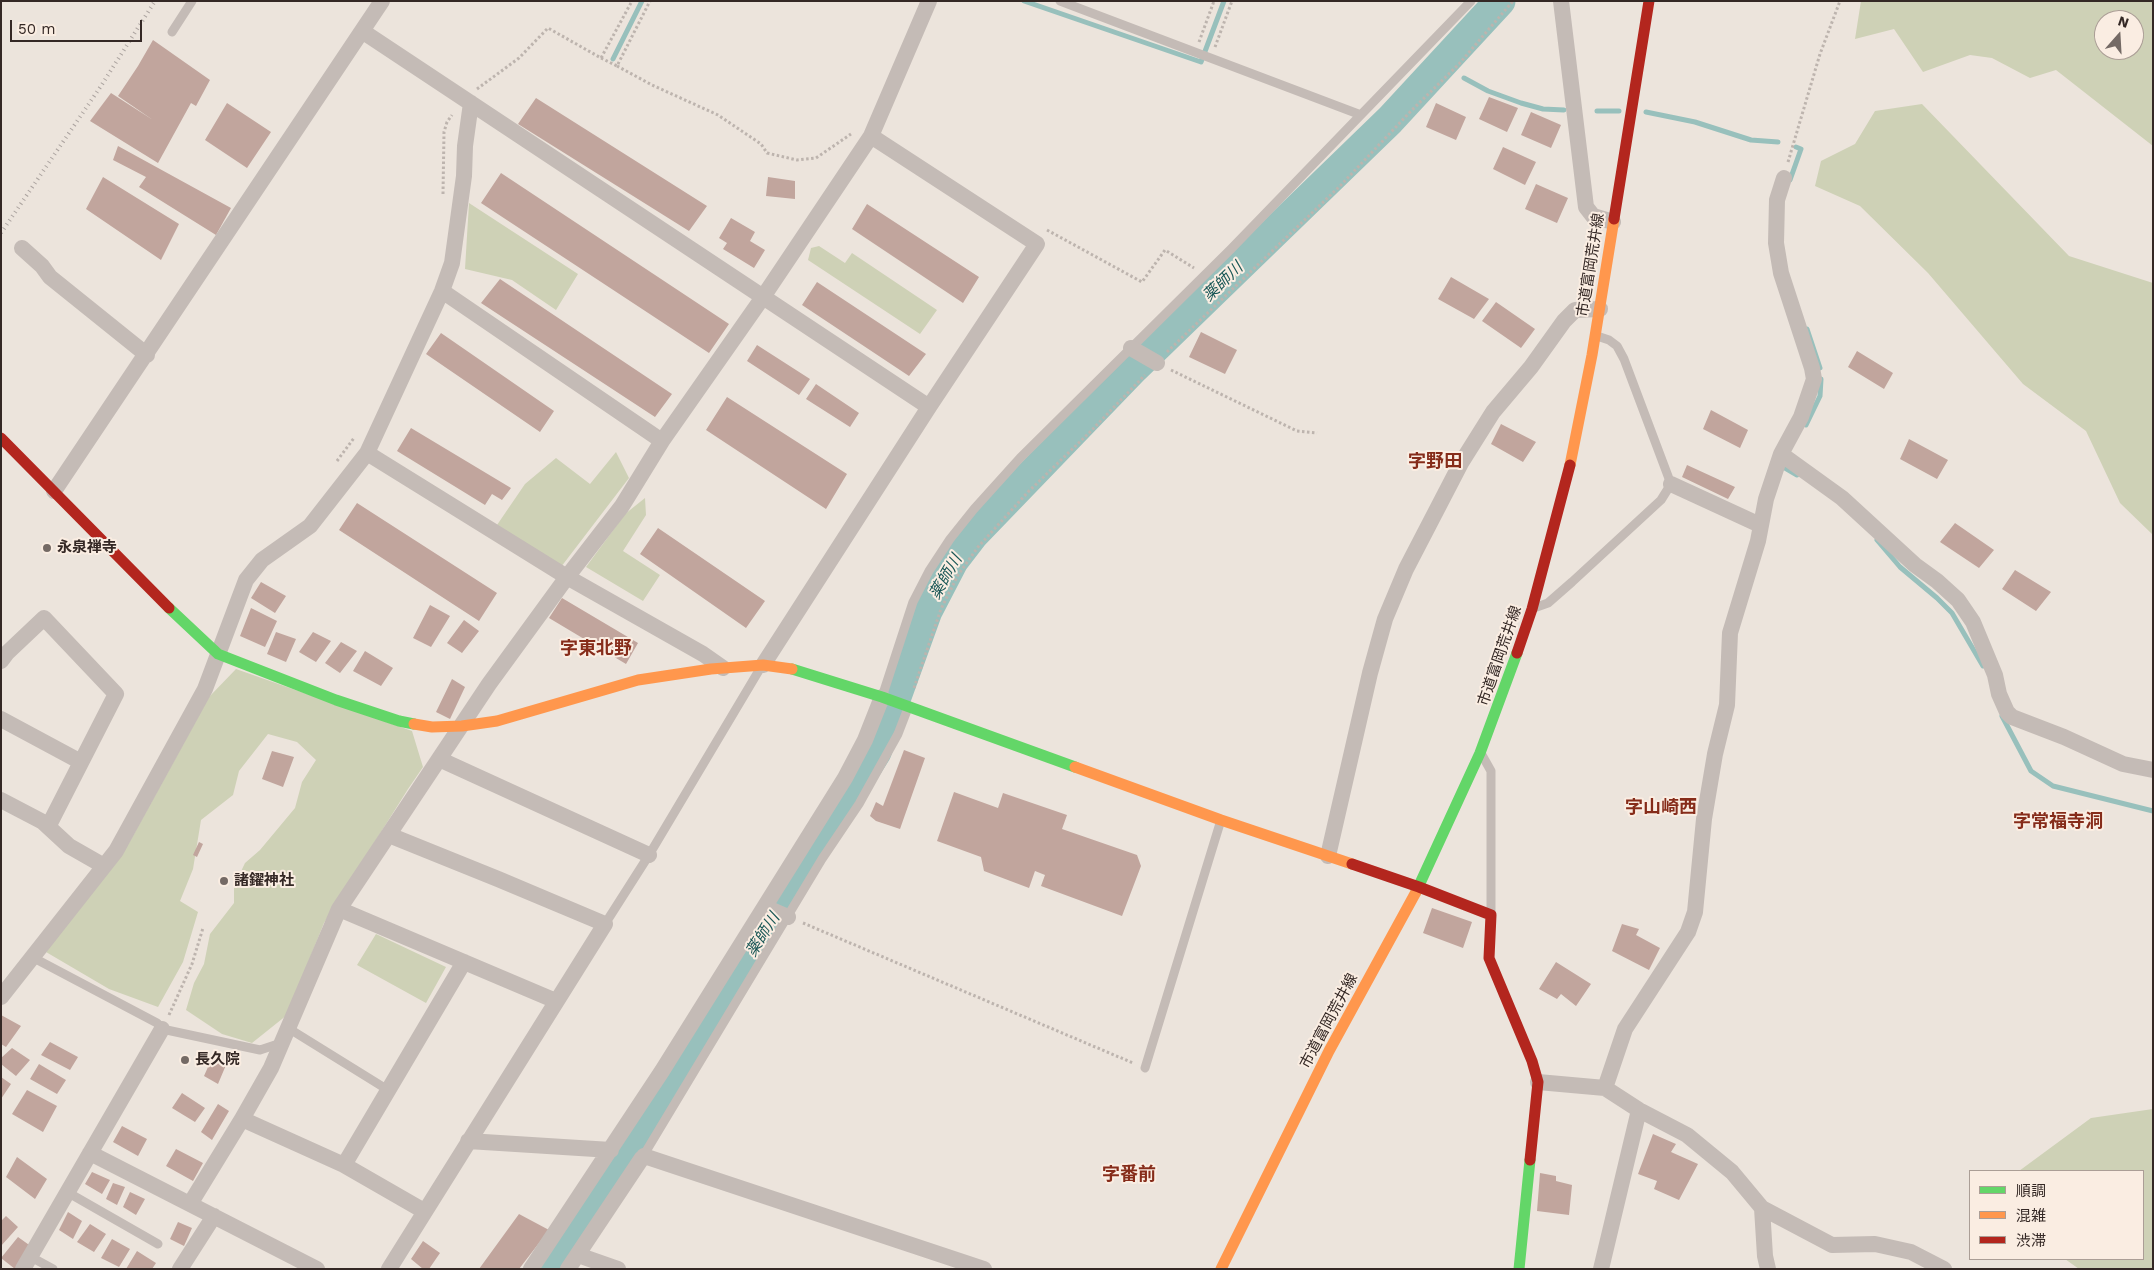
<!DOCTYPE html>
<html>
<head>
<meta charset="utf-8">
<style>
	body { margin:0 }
	#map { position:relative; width:2154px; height:1270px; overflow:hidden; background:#ece4dc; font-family:"Work Sans","Noto Sans JP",sans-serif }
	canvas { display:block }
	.frame { position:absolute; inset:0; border:2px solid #342825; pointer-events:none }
	.legend { position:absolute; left:1969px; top:1170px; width:175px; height:90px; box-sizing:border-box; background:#faede2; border:1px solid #ab9e96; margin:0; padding:6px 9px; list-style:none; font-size:15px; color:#342825 }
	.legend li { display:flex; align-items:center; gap:10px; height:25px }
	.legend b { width:25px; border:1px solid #ab9e96 }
	.north { position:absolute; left:2094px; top:10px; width:50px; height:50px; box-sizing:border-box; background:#faede2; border:1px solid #ab9e96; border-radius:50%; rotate:19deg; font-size:14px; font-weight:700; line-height:20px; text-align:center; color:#342825 }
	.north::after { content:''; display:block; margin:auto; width:18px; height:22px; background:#746a65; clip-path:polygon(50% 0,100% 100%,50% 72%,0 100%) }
	.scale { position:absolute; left:10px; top:20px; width:132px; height:22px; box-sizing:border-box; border:2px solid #342825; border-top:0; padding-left:6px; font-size:15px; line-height:18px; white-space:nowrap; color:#342825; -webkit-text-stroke:4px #faede2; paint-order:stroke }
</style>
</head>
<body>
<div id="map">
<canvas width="2154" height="1270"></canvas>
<div class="frame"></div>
<ul class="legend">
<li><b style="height:6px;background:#63d668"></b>順調</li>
<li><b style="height:6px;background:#ff974d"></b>混雑</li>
<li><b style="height:6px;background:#b3261e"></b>渋滞</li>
</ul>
<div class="north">N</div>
<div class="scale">50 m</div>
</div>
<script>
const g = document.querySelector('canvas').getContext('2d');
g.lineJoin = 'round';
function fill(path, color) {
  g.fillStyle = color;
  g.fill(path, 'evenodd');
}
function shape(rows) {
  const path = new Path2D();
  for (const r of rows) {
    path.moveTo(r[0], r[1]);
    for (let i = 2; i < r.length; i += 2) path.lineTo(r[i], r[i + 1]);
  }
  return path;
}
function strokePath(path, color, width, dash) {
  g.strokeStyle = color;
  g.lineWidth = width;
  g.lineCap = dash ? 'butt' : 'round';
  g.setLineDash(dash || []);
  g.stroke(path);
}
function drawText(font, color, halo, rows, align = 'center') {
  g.font = font + ' "Work Sans","Noto Sans JP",sans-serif';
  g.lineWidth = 4;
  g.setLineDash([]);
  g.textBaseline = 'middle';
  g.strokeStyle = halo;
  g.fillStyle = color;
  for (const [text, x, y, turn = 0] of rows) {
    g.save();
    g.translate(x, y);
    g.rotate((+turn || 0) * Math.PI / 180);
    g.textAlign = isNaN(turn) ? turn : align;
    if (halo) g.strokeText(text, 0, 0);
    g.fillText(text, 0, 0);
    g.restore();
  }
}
fill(shape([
	[1861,1,2153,1,2153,146,2056,70,2030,78,1992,58,1970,55,1923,72,1894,29,1855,39],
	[2104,20,2134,20,2134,50,2104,50],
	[1922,104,2069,256,2153,283,2153,535,2120,503,2086,431,2023,384,1928,273,1860,206,1815,186,1821,161,1855,144,1875,111],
	[469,203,578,274,556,310,512,280,465,269],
	[819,246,845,263,852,253,937,310,920,334,808,260,811,248],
	[616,452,629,478,561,567,497,525,525,484,556,458,590,484],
	[645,498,646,515,623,551,660,575,643,601,586,567,625,514],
	[236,669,412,731,423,767,408,789,324,923,287,1015,252,1043,222,1034,186,1010,194,983,204,964,210,934,234,903,234,886,245,863,260,850,295,808,302,782,316,760,297,742,268,734,239,771,233,795,201,820,193,869,180,901,198,912,183,962,158,1007,109,989,46,952,129,843,209,697],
	[376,934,446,967,426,1003,357,965],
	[2153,1109,2153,1269,2079,1269,2065,1259,2143,1259,2143,1171,2019,1171,2091,1118]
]), '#ced1b6');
strokePath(shape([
	[1024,1,1201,62,1224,1],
	[613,59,642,1],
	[1443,60,1449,66],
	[1464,78,1488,91,1521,103,1543,109,1564,110],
	[1597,111,1619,111],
	[1646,112,1695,122,1751,140,1778,142],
	[1790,180,1801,149,1796,147],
	[1807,329,1820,368],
	[1806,425,1820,396,1821,379],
	[1785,468,1797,475],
	[1877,540,1900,567,1937,598,1952,613,1983,666],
	[2002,716,2031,771,2053,786,2153,811]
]), '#98c0bc', 5);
strokePath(shape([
	[551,1269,662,1098,769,921,876,752,927,611,953,561,973,535,1134,368,1390,120,1500,1]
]), '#98c0bc', 31);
fill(shape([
	[153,40,210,80,196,106,191,103,158,163,90,121,111,93,153,120,118,96,138,66],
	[1489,97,1518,108,1507,132,1479,119],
	[536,98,707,206,689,231,518,124],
	[227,103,271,132,247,168,205,140],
	[1436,103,1466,117,1456,140,1426,127],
	[1531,112,1561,125,1551,148,1521,135],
	[118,146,231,208,216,235,139,187,146,177,113,160],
	[1503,147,1536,162,1525,185,1493,169],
	[501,173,729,324,709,353,481,203],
	[103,177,179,224,161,260,86,209],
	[768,177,795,181,795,199,766,196],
	[1536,184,1568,198,1557,223,1525,209],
	[867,204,979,277,963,303,852,229],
	[731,218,755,232,750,241,765,250,754,268,723,249,727,243,719,238],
	[1451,277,1489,299,1474,319,1438,299],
	[500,279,672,394,655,417,481,303],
	[817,282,926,354,909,376,802,305],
	[1496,302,1535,329,1521,348,1482,321],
	[1201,332,1237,350,1225,374,1189,357],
	[441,333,554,411,540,432,426,354],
	[757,345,810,379,799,395,747,361],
	[1857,351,1893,373,1884,389,1848,367],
	[816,384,859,413,850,427,806,399],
	[727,397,847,474,826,509,706,430],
	[1711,410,1748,430,1740,448,1703,429],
	[1501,424,1536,442,1523,462,1491,444],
	[411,428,511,488,502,500,492,494,485,505,397,451],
	[1909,439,1948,460,1937,479,1900,459],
	[1687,465,1735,487,1728,499,1682,477],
	[357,503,497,593,479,621,339,530],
	[1955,523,1994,550,1979,568,1940,542],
	[658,528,765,601,746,628,640,554],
	[2015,570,2051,592,2036,611,2002,589],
	[261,582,286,596,275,613,251,598],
	[562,598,638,643,626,664,549,618],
	[430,605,450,616,431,647,413,638],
	[251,608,277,621,265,647,240,636],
	[464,620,479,631,462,653,447,643],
	[276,632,296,639,286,662,267,654],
	[313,632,331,641,316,662,299,652],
	[341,642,357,651,340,673,325,663],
	[365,651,393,668,381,686,353,671],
	[452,679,465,687,450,719,436,712],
	[904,750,925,758,900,829,876,821,870,816,876,802,883,806],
	[272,751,294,757,283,787,262,779],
	[954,792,998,808,1003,793,1067,815,1062,829,1137,855,1141,866,1122,916,1041,886,1045,875,1035,871,1029,888,984,871,981,857,937,841],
	[199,842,203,844,197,857,193,855],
	[1432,908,1472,922,1463,948,1423,933],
	[1622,924,1639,929,1636,935,1660,948,1649,970,1612,951],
	[1556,962,1591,984,1576,1006,1561,994,1557,999,1539,989],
	[1,1015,21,1026,6,1047,1,1044],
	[50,1042,78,1057,70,1070,41,1055],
	[12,1048,30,1060,16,1076,1,1064,1,1058],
	[212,1058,226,1065,218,1084,204,1076],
	[39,1064,66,1080,57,1094,30,1079],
	[1,1077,11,1084,1,1099],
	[27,1090,57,1106,43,1132,12,1114],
	[182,1093,205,1108,195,1122,172,1108],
	[218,1104,229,1111,212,1140,201,1132],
	[122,1126,147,1139,138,1156,113,1142],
	[1653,1134,1676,1144,1671,1152,1698,1164,1679,1200,1654,1189,1657,1181,1638,1174],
	[176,1149,203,1163,193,1181,166,1166],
	[17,1157,47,1179,35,1199,6,1177],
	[92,1172,110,1180,102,1194,85,1184],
	[1540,1173,1556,1176,1556,1181,1572,1185,1569,1215,1537,1211],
	[113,1183,125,1187,117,1205,106,1199],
	[130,1192,145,1199,136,1215,123,1207],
	[68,1212,82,1221,73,1239,59,1230],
	[519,1214,549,1230,519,1269,479,1269],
	[6,1216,18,1227,1,1246,1,1221],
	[178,1222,192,1228,184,1246,170,1239],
	[90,1224,106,1234,94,1252,77,1242],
	[18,1237,32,1247,15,1269,1,1258],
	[112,1239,130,1249,119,1267,101,1258],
	[423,1241,440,1253,429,1269,423,1269,411,1259],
	[137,1251,156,1263,152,1269,126,1269]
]), '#c1a59d');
strokePath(shape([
	[1199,42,1214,1],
	[1215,47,1232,1],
	[601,58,617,66,650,1],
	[617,66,652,85,718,115,761,144,767,153,797,160,816,158,851,134],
	[477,89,519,58,548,28,601,58,632,1],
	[1788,162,1820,54,1840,1],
	[443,194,444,132,447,122,452,115],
	[1047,230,1142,282,1165,250,1194,268],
	[1167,352,1341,185,1411,111,1459,64,1513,1],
	[1171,370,1297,431,1317,433],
	[337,461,354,438],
	[914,688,941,609,958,575,978,547,1028,492,1090,432,1145,375],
	[803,923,1133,1063],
	[169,1015,192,964,203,928]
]), '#bdb4ae', 3, [2.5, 2.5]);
strokePath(shape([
	[1060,1,1361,115],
	[172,32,192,1],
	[1534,608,1548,603,1572,582,1661,500,1671,484,1624,359,1617,346,1609,340,1597,336],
	[882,697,913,602,929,571,950,539,974,509,1020,458,1231,249,1471,1],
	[1482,755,1491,771,1491,912],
	[605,924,649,855,761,667],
	[32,957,157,1023,162,1029,260,1050,281,1043],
	[288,1028,388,1090],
	[1145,1068,1221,820],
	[642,1158,822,859,859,804,898,734,908,708],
	[67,1192,158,1244],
	[31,1257,53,1269]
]), '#c4bbb6', 9);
strokePath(shape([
	[1561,1,1586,207,1593,216,1613,222],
	[362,31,929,407],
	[22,248,42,266,50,277,147,355],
	[442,291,662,441],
	[1131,348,1157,363],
	[367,453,567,577,703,654,723,668],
	[1781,454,1842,498,1915,565,1937,581,1958,600,1973,622,1995,675,1999,694,2007,712,2012,717,2064,737,2123,764,2153,770],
	[1671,484,1760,525],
	[54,491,382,1],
	[1,661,7,653,44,618,116,694,48,827],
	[763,665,929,407,1037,244,871,136],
	[1,719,81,762],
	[439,759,649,855],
	[1,800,43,822,69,846,104,866],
	[389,835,498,879,605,924,389,1269],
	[1328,856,1370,673,1385,619,1406,569,1461,463,1493,412,1531,367,1564,321,1575,310,1600,309],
	[765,907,788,917],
	[339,909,556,1001],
	[1,997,116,851,205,689,246,580,262,560,310,526,367,453,442,291,452,263,464,176,465,146,471,103],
	[1538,1082,1605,1088],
	[468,1141,611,1150],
	[90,1153,317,1269],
	[644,1156,984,1269],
	[344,1165,464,962],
	[190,1204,242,1119],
	[1762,1208,1832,1245,1875,1244,1911,1252,1944,1269],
	[424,1211,344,1165,242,1119,271,1068,339,909,489,684,567,577,622,506,662,441,763,297,871,136,929,1],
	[578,1255,618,1269],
	[23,1269,162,1029],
	[180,1269,214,1216],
	[531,1269,662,1071,845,778,865,740,882,697],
	[568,1269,642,1158],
	[1601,1269,1639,1110],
	[1768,1269,1765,1256,1762,1208,1732,1172,1687,1135,1639,1110,1605,1088,1625,1029,1688,932,1695,912,1704,819,1715,754,1727,705,1730,633,1758,541,1766,499,1781,454,1801,417,1814,379,1812,368,1781,273,1776,243,1777,200,1784,178]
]), '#c4bbb6', 16);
strokePath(shape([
	[169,608,218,654,336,700,399,721,414,724],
	[792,669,882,697,1075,767],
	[1416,892,1480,753,1517,653],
	[1519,1269,1530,1160]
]), '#63d668', 11);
strokePath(shape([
	[1570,465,1592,355,1614,219],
	[414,724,432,727,462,726,497,721,638,680,711,669,763,665,792,669],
	[1075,767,1221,820,1352,864],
	[1221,1269,1329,1051,1416,892]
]), '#ff974d', 11);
strokePath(shape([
	[1614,219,1649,1],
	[1,438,169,608],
	[1517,653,1532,609,1570,465],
	[1352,864,1419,887,1491,915,1489,958,1532,1061,1538,1082,1530,1160]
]), '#b3261e', 11);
strokePath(shape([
	[1,233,101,86,155,1]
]), '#aca4a0', 4, [1, 4]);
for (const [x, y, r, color] of [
	[47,548,5,"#746a65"],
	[224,881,5,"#746a65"],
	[185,1060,5,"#746a65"]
]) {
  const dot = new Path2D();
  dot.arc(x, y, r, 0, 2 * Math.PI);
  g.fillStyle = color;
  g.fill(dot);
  strokePath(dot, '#faede2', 2);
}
drawText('15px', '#342825', '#faede2', [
	["市道富岡荒井線",1591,265,-81],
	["市道富岡荒井線",1500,656,-71],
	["市道富岡荒井線",1329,1021,-62]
]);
drawText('bold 15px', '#342825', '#faede2', [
	["永泉禅寺",57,548],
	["諸鑃神社",234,881],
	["長久院",195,1060]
], 'left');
drawText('italic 16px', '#195756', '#faede2', [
	["薬師川",1223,282,-44],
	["薬師川",946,577,-60],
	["薬師川",763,935,-58]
]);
drawText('bold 18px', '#862c1a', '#faede2', [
	["字野田",1435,462],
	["字東北野",596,649],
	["字山崎西",1661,808],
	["字常福寺洞",2058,822],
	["字番前",1129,1175]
]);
</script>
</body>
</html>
